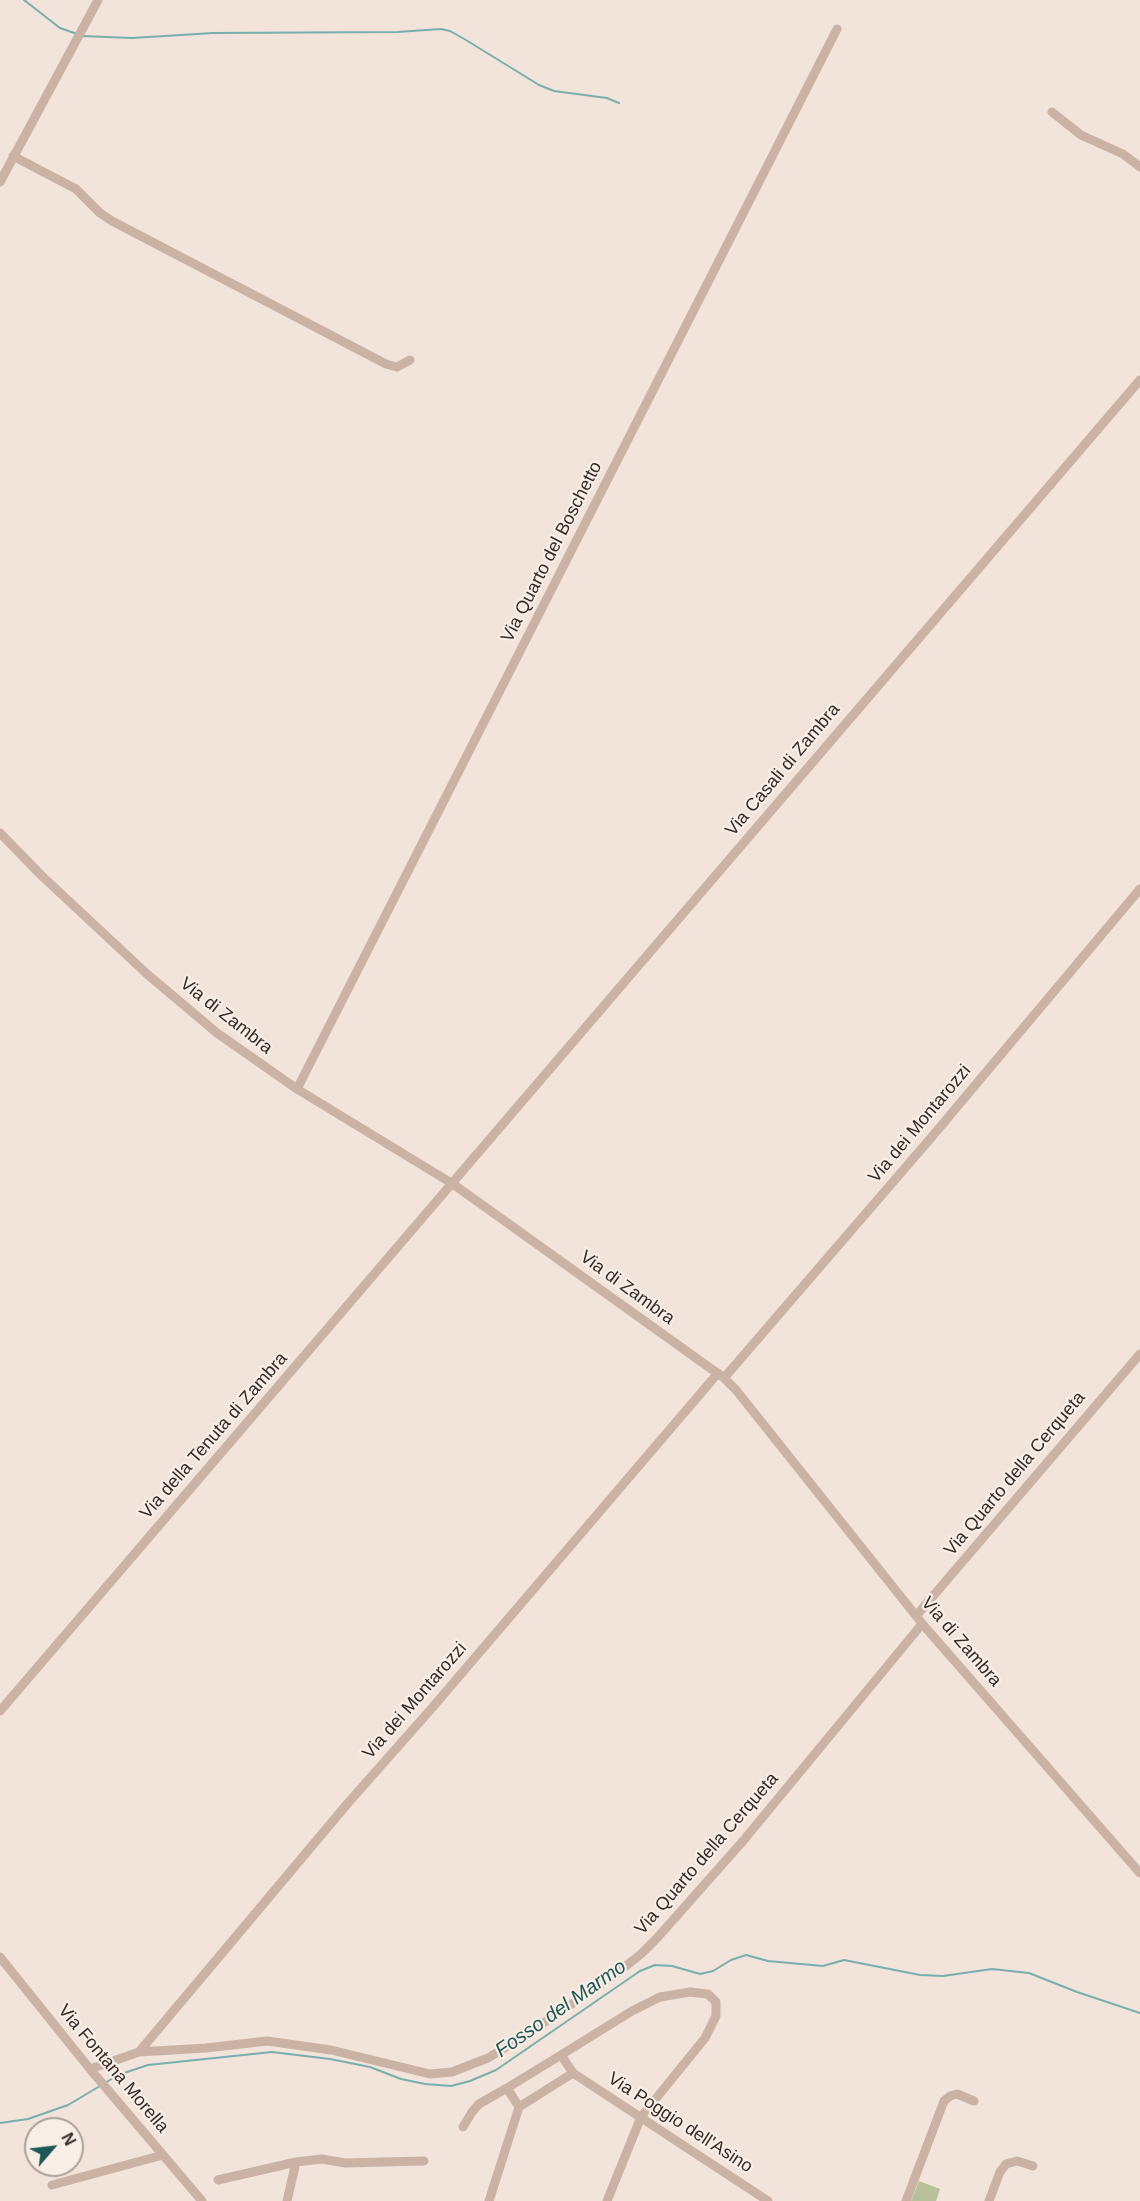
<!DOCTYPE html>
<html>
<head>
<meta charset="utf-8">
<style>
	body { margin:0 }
	#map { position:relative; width:1140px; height:2201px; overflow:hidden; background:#f2e4da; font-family:Arial,sans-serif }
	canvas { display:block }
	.north { position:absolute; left:24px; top:2117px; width:60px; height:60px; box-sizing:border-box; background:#f9eee6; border:2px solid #aba09a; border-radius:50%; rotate:62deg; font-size:16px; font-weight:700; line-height:24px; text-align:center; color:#362a27 }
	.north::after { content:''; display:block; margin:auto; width:21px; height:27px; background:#1c5855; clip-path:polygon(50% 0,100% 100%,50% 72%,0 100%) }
</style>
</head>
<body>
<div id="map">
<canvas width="1140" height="2201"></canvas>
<div class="north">N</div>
</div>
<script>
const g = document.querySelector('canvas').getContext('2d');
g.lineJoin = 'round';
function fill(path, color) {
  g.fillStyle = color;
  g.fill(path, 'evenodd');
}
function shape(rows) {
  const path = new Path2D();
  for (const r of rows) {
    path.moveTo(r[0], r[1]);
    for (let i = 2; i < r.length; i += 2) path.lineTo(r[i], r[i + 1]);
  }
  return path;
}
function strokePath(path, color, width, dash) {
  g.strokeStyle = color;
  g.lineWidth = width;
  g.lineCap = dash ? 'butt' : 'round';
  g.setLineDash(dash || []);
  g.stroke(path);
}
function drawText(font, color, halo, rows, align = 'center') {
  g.font = font + ' Arial,sans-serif';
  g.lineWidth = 4.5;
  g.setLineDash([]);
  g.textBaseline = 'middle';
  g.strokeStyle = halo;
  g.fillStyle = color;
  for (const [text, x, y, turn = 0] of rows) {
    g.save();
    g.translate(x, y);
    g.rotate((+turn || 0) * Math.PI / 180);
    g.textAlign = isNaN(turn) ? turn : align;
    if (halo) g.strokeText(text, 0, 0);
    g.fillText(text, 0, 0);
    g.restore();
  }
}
fill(shape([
	[919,2181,940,2189,936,2201,911,2201]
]), '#b8c199');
strokePath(shape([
	[24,0,60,28,77,34],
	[82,36,132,38,213,33,397,32,441,29,450,31,466,40,539,85,554,91,607,98,619,103],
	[105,2083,118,2075,148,2065,272,2052,330,2059,370,2067,401,2079,425,2084,451,2086,470,2081,496,2070,640,1971,655,1965,672,1966,700,1974,713,1971,731,1960,746,1955,768,1961,823,1966,844,1960,920,1975,943,1976,992,1969,1029,1973,1077,1992,1140,2013],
	[0,2123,28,2119,68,2105,100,2086]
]), '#78afac', 2);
strokePath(shape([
	[1052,112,1081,135,1123,154,1140,167],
	[13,156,76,189,100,213,112,221,386,364,397,367,410,360],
	[0,182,98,0],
	[0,833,42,876,147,974,217,1033,297,1089,453,1184,724,1378,736,1390,925,1627,1140,1873],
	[297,1089,837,29],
	[724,1378,930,1139,1140,889],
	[916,1616,1140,1354],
	[0,1711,1140,380],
	[0,1957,90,2069,202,2201],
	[139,2052,348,1803,432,1708,718,1373],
	[561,2055,632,2011,660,1997,690,1992,708,1994,716,2002,716,2016,705,2038,641,2117,607,2201],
	[90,2069,139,2052,206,2048,267,2041,331,2050,430,2074,452,2072,488,2058,521,2038,612,1977,641,1954,658,1937,743,1841,922,1624],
	[573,2073,519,2107,507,2088,561,2055,573,2073,768,2201],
	[463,2127,472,2112,479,2104,507,2088],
	[218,2180,296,2162],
	[52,2185,163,2155],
	[287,2201,296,2162,322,2159,345,2163,424,2161],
	[489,2201,519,2107],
	[906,2201,944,2101,950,2096,957,2094,974,2101],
	[989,2201,1000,2172,1006,2164,1017,2161,1033,2166]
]), '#cab2a5', 9);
drawText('18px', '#362a27', '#f9eee6', [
	["Via Quarto del Boschetto",552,552,-63],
	["Via Casali di Zambra",783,770,-50],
	["Via di Zambra",226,1016,38],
	["Via dei Montarozzi",920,1124,-50],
	["Via di Zambra",627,1288,36],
	["Via della Tenuta di Zambra",214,1436,-49],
	["Via Quarto della Cerqueta",1015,1474,-50],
	["Via di Zambra",961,1642,49],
	["Via dei Montarozzi",415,1701,-49],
	["Via Quarto della Cerqueta",707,1854,-49],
	["Via Fontana Morella",113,2069,50],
	["Via Poggio dell'Asino",680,2123,33]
]);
drawText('italic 20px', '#1c5855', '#f9eee6', [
	["Fosso del Marmo",561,2009,-35]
]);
</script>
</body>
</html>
